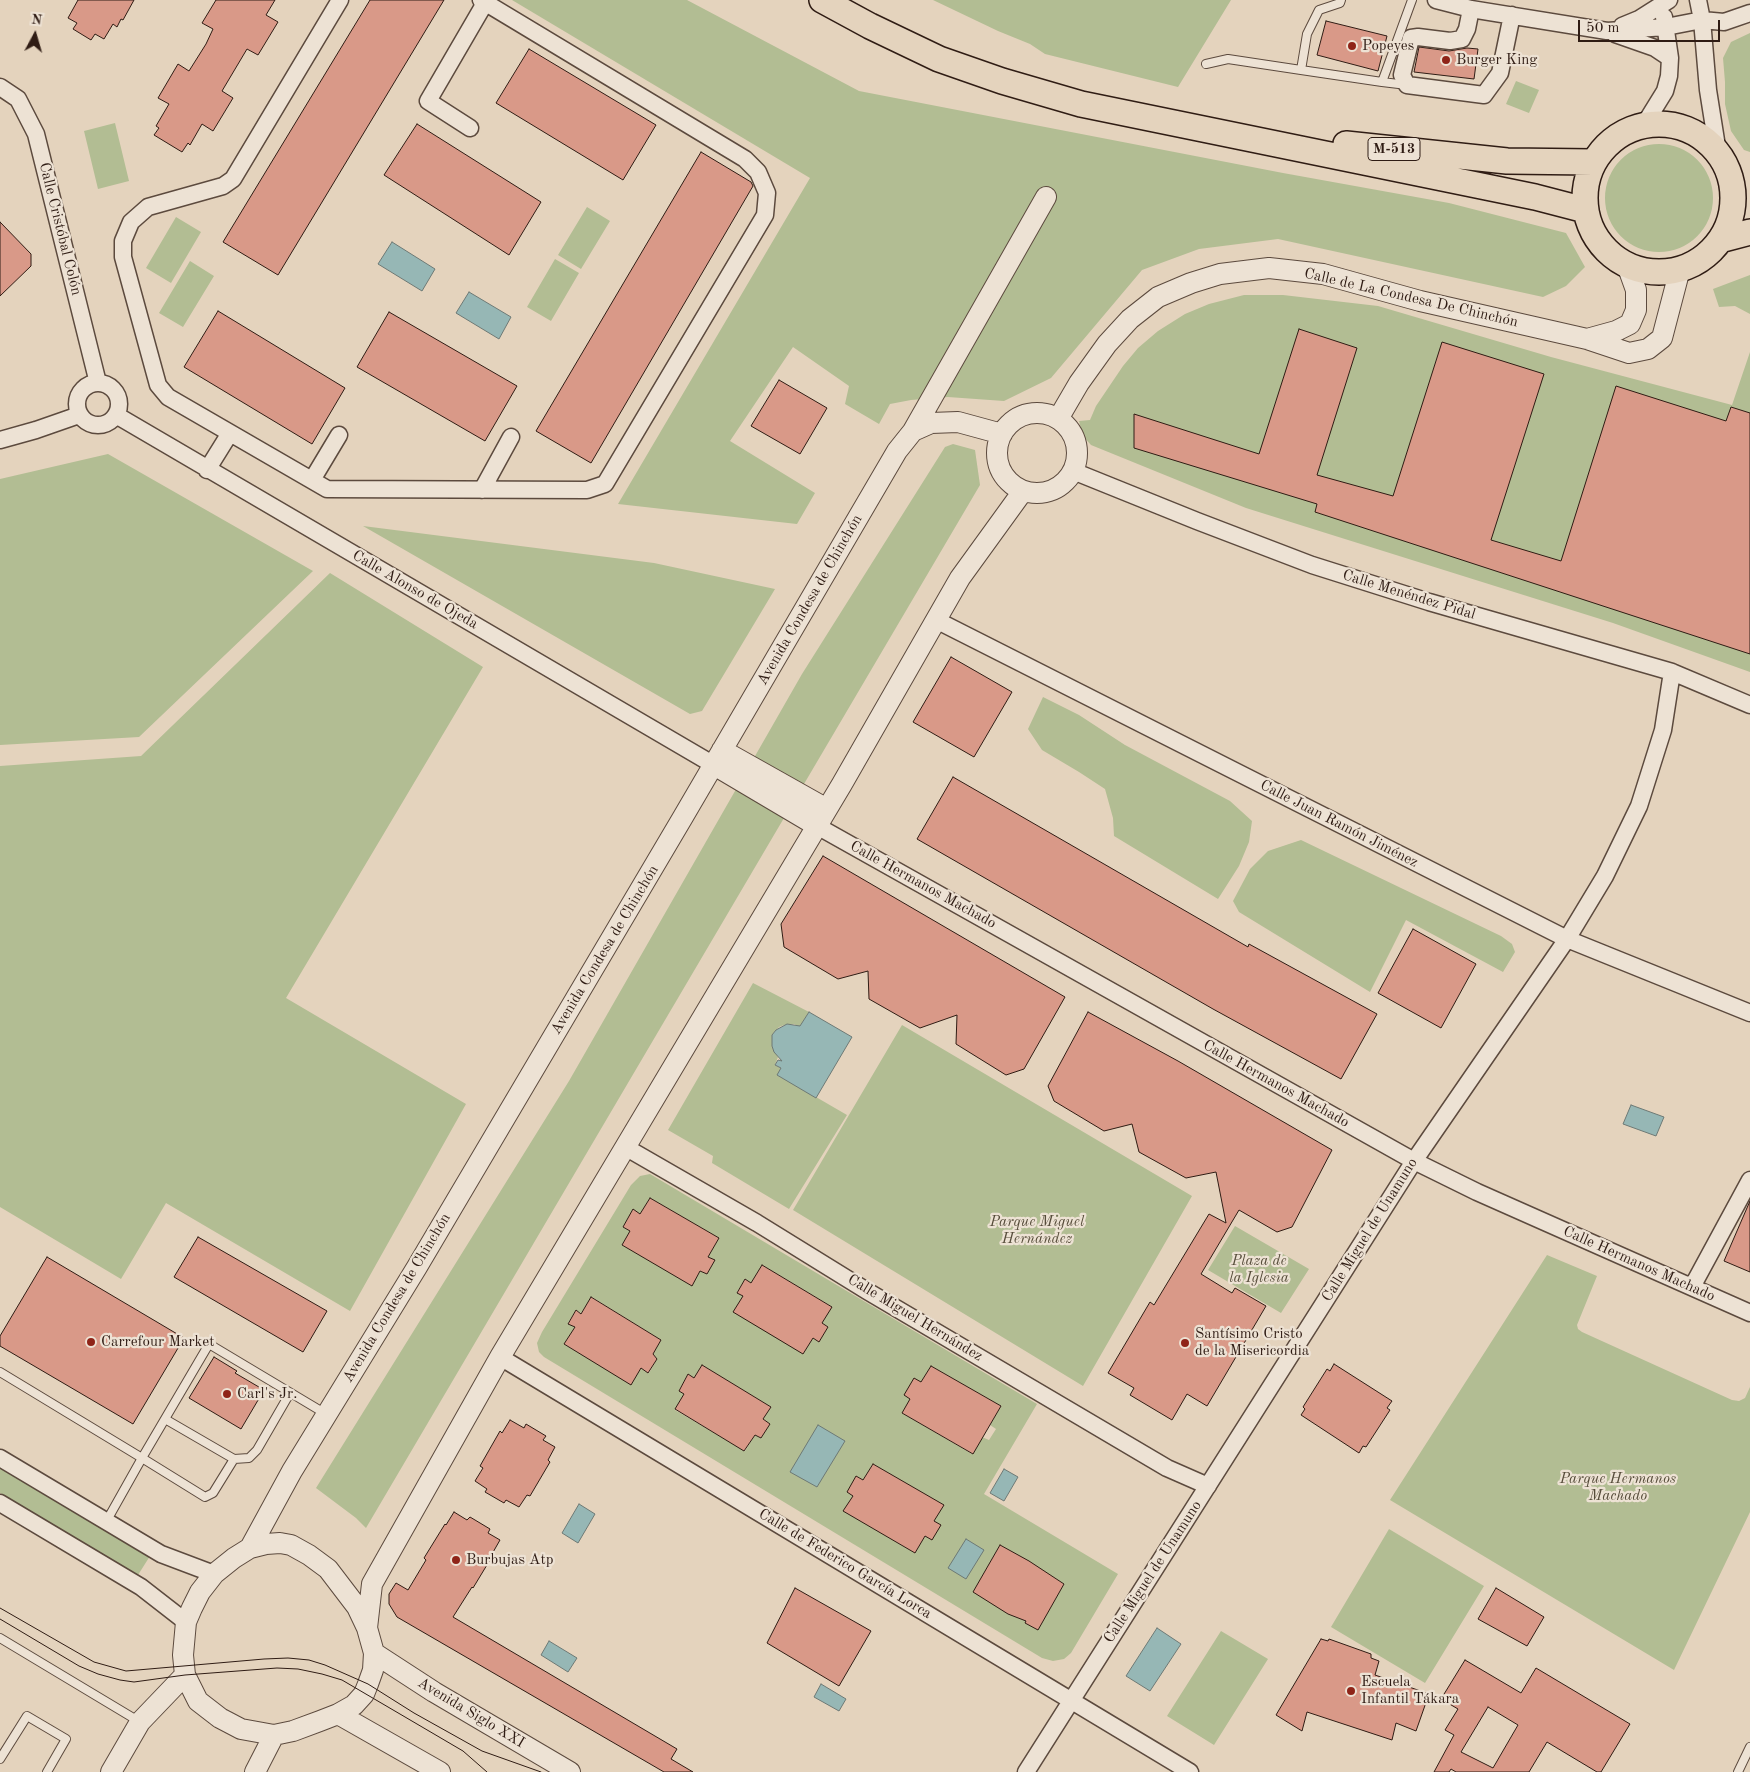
<!DOCTYPE html>
<html>
<head>
<meta charset="utf-8">
<style>
	body { margin:0 }
	#map { position:relative; width:1750px; height:1772px; overflow:hidden; background:#e4d3bd; font-family:"Old Standard TT",serif }
	canvas { display:block }
	.north { position:absolute; left:10px; top:10px; width:50px; height:50px; -webkit-text-stroke:4px #ede2d4; paint-order:stroke; rotate:6deg; font-size:14px; font-weight:700; line-height:20px; text-align:center; color:#2f1c14 }
	.north::after { content:''; display:block; margin:auto; width:18px; height:22px; background:#2f1c14; clip-path:polygon(50% 0,100% 100%,50% 72%,0 100%) }
	.scale { position:absolute; left:1578px; top:20px; width:142px; height:22px; box-sizing:border-box; border:2px solid #2f1c14; border-top:0; padding-left:6px; font-size:15px; line-height:18px; white-space:nowrap; color:#2f1c14; -webkit-text-stroke:4px #ede2d4; paint-order:stroke }
</style>
</head>
<body>
<div id="map">
<canvas width="1750" height="1772"></canvas>
<div class="north">N</div>
<div class="scale">50 m</div>
</div>
<script>
const g = document.querySelector('canvas').getContext('2d');
g.lineJoin = 'round';
function fill(path, color) {
  g.fillStyle = color;
  g.fill(path, 'evenodd');
}
function shape(rows) {
  const path = new Path2D();
  for (const r of rows) {
    if (r.length === 3) {
      path.moveTo(r[0] + r[2], r[1]);
      path.arc(r[0], r[1], r[2], 0, 2 * Math.PI);
      continue;
    }
    path.moveTo(r[0], r[1]);
    for (let i = 2; i < r.length; i += 2) path.lineTo(r[i], r[i + 1]);
  }
  return path;
}
function strokePath(path, color, width, dash) {
  g.strokeStyle = color;
  g.lineWidth = width;
  g.lineCap = dash ? 'butt' : 'round';
  g.setLineDash(dash || []);
  g.stroke(path);
}
function drawText(font, color, halo, rows, align = 'center') {
  g.font = font + ' "Old Standard TT",serif';
  g.lineWidth = 4.5;
  g.setLineDash([]);
  g.textBaseline = 'middle';
  g.strokeStyle = halo;
  g.fillStyle = color;
  for (const [text, x, y, turn = 0] of rows) {
    g.save();
    g.translate(x, y);
    g.rotate((+turn || 0) * Math.PI / 180);
    g.textAlign = isNaN(turn) ? turn : align;
    if (halo) g.strokeText(text, 0, 0);
    g.fillText(text, 0, 0);
    g.restore();
  }
}
fill(shape([
	[512,0,687,0,859,91,1283,173,1449,203,1566,233,1585,267,1566,286,1543,297,1278,239,1199,249,1142,270,1051,378,1004,401,948,397,911,400,890,404,879,424,845,404,849,386,793,347,730,441,815,493,797,524,618,504,810,178],
	[933,0,1231,0,1178,87,1045,54,1030,44,998,31],
	[1750,33,1750,152,1744,150,1731,131,1725,104,1725,82,1723,58,1731,42],
	[1516,81,1539,90,1529,113,1506,104],
	[115,123,129,181,98,189,84,131],
	[1659,198,54],
	[587,207,610,221,581,269,558,255],
	[176,217,201,232,171,283,146,268],
	[555,259,579,273,551,321,527,307],
	[190,261,214,276,183,327,159,313],
	[1750,275,1750,314,1735,306,1719,307,1713,289],
	[1244,295,1283,295,1378,306,1551,357,1732,405,1750,352,1750,672,1613,623,1246,508,1091,445,1083,436,1079,421,1090,420,1096,406,1123,366,1138,348,1158,331,1185,314,1209,304],
	[953,444,975,450,980,485,366,1528,356,1518,316,1488,569,1081,802,674,945,447],
	[108,454,313,571,139,737,0,745,0,479],
	[363,526,654,563,775,589,702,711,690,714],
	[330,573,483,667,286,998,466,1104,350,1311,166,1203,121,1279,0,1207,0,766,141,756],
	[1043,697,1079,715,1125,745,1230,801,1252,821,1249,842,1239,866,1218,899,1114,836,1113,818,1105,789,1079,772,1042,750,1028,729],
	[1301,840,1501,936,1512,944,1515,952,1503,972,1406,920,1370,992,1239,912,1233,901,1250,869,1268,851],
	[753,983,809,1012,800,1027,794,1024,784,1025,779,1027,772,1035,772,1046,778,1057,775,1065,781,1068,778,1075,847,1115,789,1209,712,1163,713,1156,668,1130],
	[902,1025,1192,1196,1083,1386,793,1210],
	[650,1174,1037,1404,984,1494,1118,1574,1071,1653,1064,1659,1053,1661,1042,1658,544,1357,539,1352,537,1343,542,1332,631,1185,640,1176],
	[650,1198,719,1238,708,1257,714,1261,707,1274,700,1271,692,1285,622,1245,630,1231,623,1227,633,1210,640,1214],
	[762,1265,831,1306,822,1323,828,1327,819,1342,813,1338,803,1354,743,1296,737,1292,745,1279,751,1283],
	[592,1297,661,1340,653,1354,657,1359,649,1373,641,1368,631,1384,564,1344,575,1327,568,1323,576,1310,581,1313],
	[702,1365,771,1407,763,1419,770,1424,761,1438,755,1435,745,1451,675,1410,684,1394,679,1390,688,1374,694,1378],
	[931,1366,1001,1406,990,1425,996,1429,989,1440,982,1437,972,1454,902,1413],
	[873,1464,943,1505,915,1553,844,1511,853,1496,856,1476,863,1480],
	[1000,1545,1064,1584,1038,1629,1025,1623,1028,1619,974,1592],
	[1235,1226,1309,1269,1281,1313,1208,1270],
	[1547,1255,1597,1276,1577,1325,1578,1329,1582,1332,1732,1400,1739,1401,1745,1398,1750,1387,1750,1512,1674,1670,1390,1500],
	[0,1467,150,1556,138,1575,0,1493],
	[1389,1529,1484,1586,1425,1683,1331,1627],
	[1221,1631,1268,1659,1214,1745,1167,1716]
]), '#b2bd93');
const water = shape([
	[392,242,435,269,422,291,378,264,392,242],
	[469,292,511,317,499,339,456,313,469,292],
	[809,1012,852,1037,816,1098,777,1075,781,1068,775,1065,778,1060,782,1061,774,1052,772,1046,772,1035,776,1030,787,1024,800,1026,809,1012],
	[1631,1105,1664,1117,1656,1136,1623,1124,1631,1105],
	[818,1425,845,1441,817,1487,790,1472,818,1425],
	[1004,1469,1018,1477,1004,1501,990,1493,1004,1469],
	[579,1504,595,1514,578,1543,562,1533,579,1504],
	[966,1539,984,1550,966,1579,948,1568,966,1539],
	[1157,1628,1181,1644,1150,1691,1126,1676,1157,1628],
	[549,1641,577,1658,568,1672,541,1655,549,1641],
	[821,1684,846,1699,839,1711,814,1697,821,1684]
]);
fill(water, '#96b7b5');
strokePath(water, '#6d7975', 1);
const building = shape([
	[78,0,134,0,123,20,121,19,117,27,113,24,104,39,95,34,91,40,73,29,77,23,68,18,78,0],
	[216,0,275,0,266,15,278,22,258,55,247,49,222,91,233,98,213,131,202,124,190,145,188,143,182,152,154,135,159,128,156,126,169,104,158,98,178,64,189,71,206,44,213,29,202,23,216,0],
	[370,0,444,0,278,275,223,242,370,0],
	[1326,21,1387,36,1378,71,1317,55,1326,21],
	[1419,47,1449,51,1467,48,1478,49,1474,79,1414,72,1419,47],
	[529,49,656,125,623,180,496,103,529,49],
	[417,124,541,202,509,255,384,175,417,124],
	[701,152,751,182,753,186,591,463,536,431,701,152],
	[0,222,31,254,31,266,0,296,0,222],
	[218,311,345,388,312,444,184,367,218,311],
	[389,312,517,386,485,441,357,367,389,312],
	[1299,329,1357,348,1317,475,1393,496,1442,342,1544,374,1491,540,1561,561,1616,386,1726,421,1731,407,1750,413,1750,654,1315,512,1317,504,1134,448,1134,414,1259,454,1299,329],
	[779,380,827,408,800,454,751,426,779,380],
	[951,657,1012,692,974,757,913,722,951,657],
	[953,777,1248,947,1249,944,1377,1014,1341,1079,1213,1009,917,839,953,777],
	[823,856,1065,997,1024,1069,1006,1075,956,1044,957,1015,920,1028,869,999,868,971,838,979,784,947,781,924,823,856],
	[1413,929,1476,964,1441,1028,1378,993,1413,929],
	[1088,1012,1178,1061,1332,1150,1292,1227,1277,1232,1239,1210,1201,1274,1232,1293,1235,1288,1266,1306,1207,1406,1187,1394,1172,1420,1130,1395,1134,1388,1108,1373,1150,1302,1154,1305,1209,1214,1226,1223,1216,1172,1186,1178,1139,1152,1132,1124,1104,1131,1054,1101,1048,1086,1088,1012],
	[650,1198,719,1238,708,1257,715,1260,707,1274,700,1271,692,1286,622,1245,630,1231,623,1227,633,1209,640,1214,650,1198],
	[1750,1201,1750,1272,1724,1261,1750,1201],
	[198,1237,327,1311,303,1352,174,1277,198,1237],
	[47,1257,184,1338,133,1424,0,1346,0,1336,47,1257],
	[762,1265,832,1307,822,1323,828,1327,819,1342,813,1338,803,1354,733,1312,743,1296,737,1293,745,1279,751,1283,762,1265],
	[591,1297,661,1340,653,1354,657,1359,648,1373,641,1368,631,1385,564,1344,575,1327,568,1324,576,1310,581,1314,591,1297],
	[214,1357,237,1371,235,1373,264,1390,241,1429,189,1398,214,1357],
	[1334,1364,1392,1401,1387,1408,1390,1410,1366,1447,1363,1446,1359,1453,1301,1415,1305,1409,1303,1407,1327,1369,1330,1371,1334,1364],
	[702,1365,771,1407,763,1419,770,1424,761,1438,755,1435,744,1451,675,1409,684,1394,679,1391,688,1374,694,1378,702,1365],
	[931,1366,1001,1406,973,1454,902,1413,910,1399,904,1395,914,1378,921,1382,931,1366],
	[510,1420,524,1428,526,1424,546,1436,543,1440,555,1447,548,1460,550,1462,530,1496,527,1495,519,1507,506,1500,504,1503,485,1492,487,1489,475,1481,483,1468,480,1466,500,1431,502,1433,510,1420],
	[873,1464,944,1505,934,1521,941,1525,932,1540,925,1536,915,1553,843,1511,853,1496,847,1492,856,1476,863,1480,873,1464],
	[454,1512,467,1520,470,1517,490,1529,488,1533,500,1540,492,1554,493,1555,473,1588,472,1587,453,1617,677,1749,671,1759,693,1772,664,1772,397,1617,389,1604,389,1594,396,1583,408,1590,426,1560,424,1558,445,1524,446,1525,454,1512],
	[1000,1545,1029,1561,1064,1584,1038,1630,1025,1623,1026,1621,1008,1614,973,1592,1000,1545],
	[795,1588,871,1631,839,1686,767,1643,795,1588],
	[1496,1588,1544,1617,1527,1646,1478,1619,1496,1588],
	[1321,1639,1328,1641,1329,1639,1371,1654,1371,1658,1379,1661,1375,1675,1429,1694,1416,1731,1396,1723,1392,1740,1307,1712,1302,1731,1276,1715,1321,1639],
	[1465,1660,1521,1693,1536,1668,1630,1724,1601,1772,1597,1772,1547,1742,1529,1772,1456,1772,1451,1769,1449,1772,1434,1772,1454,1735,1445,1730,1458,1709,1441,1699,1465,1660],
	[1488,1707,1518,1725,1493,1768,1461,1752,1488,1707]
]);
fill(building, '#d99988');
strokePath(building, '#2f1c14', 1);
const service = shape([
	[1341,0,1340,3,1319,10,1307,34,1301,70,1382,82,1412,0],
	[1206,64,1228,59,1301,70],
	[1382,82,1407,85],
	[0,1372,142,1458,209,1344,326,1414],
	[234,1459,249,1458,257,1450,290,1393],
	[106,1522,142,1458,205,1497,213,1493,234,1459,165,1419],
	[0,1638,140,1722],
	[0,1759,27,1716,66,1739,47,1772],
	[1738,1772,1750,1747]
]);
const minor = shape([
	[340,0,233,179,223,186,148,207,131,222,123,241,123,257,158,385,168,397,327,489,587,490,605,484,765,215,767,193,758,172,745,159,481,0],
	[1436,0,1471,9,1607,31,1666,27,1702,20,1724,22,1750,13],
	[1698,0,1702,20,1708,90,1718,153],
	[1471,9,1467,29,1462,39,1450,41,1418,37,1411,38,1402,75,1407,85,1484,95,1500,73,1512,15],
	[1622,26,1639,19,1669,0],
	[1615,34,1655,48,1670,58],
	[0,87,18,99,36,134,98,383],
	[1644,125,1665,91,1669,76,1670,58,1664,17],
	[470,128,428,101,485,3],
	[98,404,21],
	[116,415,714,765],
	[0,440,36,430,79,415],
	[207,470,230,433],
	[1073,471,1197,521,1312,565,1429,602,1672,672,1750,705],
	[312,480,339,435],
	[482,490,511,437],
	[936,620,1567,939,1750,1013],
	[817,826,1414,1161,1477,1192,1750,1313],
	[625,1147,757,1223,867,1291,1167,1468,1208,1486],
	[1692,1287,1750,1180],
	[500,1357,1190,1772],
	[0,1458,161,1554,214,1574],
	[0,1503,141,1587,186,1622],
	[1026,1772,1414,1161,1567,939,1605,876,1639,806,1663,730,1672,672]
]);
const tertiary = shape([
	[1587,339,1616,331,1630,324,1636,310,1636,290,1627,265],
	[1037,453,40],
	[1058,419,1079,383,1107,344,1130,319,1158,297,1191,283,1220,274,1269,268,1323,274,1420,301,1587,339,1629,353,1648,349,1662,338,1680,269],
	[913,431,1046,197],
	[722,750,827,809],
	[714,765,817,826],
	[280,1543,291,1545,309,1555,328,1569,357,1607,367,1628,374,1653,373,1670,368,1684,364,1694,354,1705,338,1714,320,1721,293,1731,274,1735,241,1729,220,1718,198,1701,185,1675,183,1655,186,1622,192,1608,200,1592,214,1574,234,1558,250,1548,266,1544,280,1543],
	[250,1548,292,1471,417,1267,683,817,897,451,913,431,931,423,958,422,1002,434],
	[367,1628,372,1584,500,1357,842,784,960,578,1023,491],
	[374,1653,434,1692,570,1772],
	[338,1714,440,1772],
	[111,1772,140,1722,185,1675],
	[255,1772,274,1735]
]);
const primary = shape([
	[822,0,870,26,939,59,1002,81,1081,104,1535,197,1585,210],
	[1659,198,74],
	[1346,144,1507,161,1593,162],
	[1720,240,1750,232]
]);
strokePath(service, '#5c4a3e', 10);
strokePath(minor, '#5c4a3e', 19);
strokePath(tertiary, '#5c4a3e', 22);
strokePath(primary, '#2f1c14', 28);
strokePath(service, '#ede2d4', 8);
strokePath(minor, '#ede2d4', 16);
strokePath(tertiary, '#ede2d4', 20);
strokePath(primary, '#e4d3bd', 25);
strokePath(shape([
	[0,1608,94,1662,126,1671,264,1659,288,1658,309,1660,325,1665,368,1684,414,1713,482,1751,541,1772],
	[0,1619,79,1666,98,1674,120,1680,134,1682,185,1675,277,1668,298,1669,322,1674,342,1680,463,1751,487,1772]
]), '#2f1c14', 1);
for (const [x, y, r, color] of [
	[1352,46,5,"#8f2418"],
	[1446,60,5,"#8f2418"],
	[91,1342,5,"#8f2418"],
	[1185,1343,5,"#8f2418"],
	[227,1394,5,"#8f2418"],
	[456,1560,5,"#8f2418"],
	[1351,1691,5,"#8f2418"]
]) {
  const dot = new Path2D();
  dot.arc(x, y, r, 0, 2 * Math.PI);
  g.fillStyle = color;
  g.fill(dot);
  strokePath(dot, '#ede2d4', 2);
}
for (const [x, y, w] of [
	[1394,149,52]
]) {
  const box = new Path2D();
  box.roundRect(x - w / 2, y - 11.5, w, 23, 4);
  g.fillStyle = '#ede2d4';
  g.fill(box);
  strokePath(box, '#2f1c14', 1);
}
drawText('bold 14px', '#2f1c14', null, [
	["M-513",1394,149]
]);
drawText('15px', '#2f1c14', '#ede2d4', [
	["Popeyes",1362,46],
	["Burger King",1456,60],
	["Santísimo Cristo",1195,1334],
	["de la Misericordia",1195,1351],
	["Carrefour Market",101,1342],
	["Carl's Jr.",237,1394],
	["Burbujas Atp",466,1560],
	["Escuela",1361,1682],
	["Infantil Tákara",1361,1699]
], 'left');
drawText('15px', '#2f1c14', '#ede2d4', [
	["Calle Cristóbal Colón",60,229,76],
	["Calle de La Condesa De Chinchón",1411,298,13],
	["Calle Alonso de Ojeda",415,590,30],
	["Calle Menéndez Pidal",1409,595,17],
	["Avenida Condesa de Chinchón",810,600,-60],
	["Calle Juan Ramón Jiménez",1339,824,27],
	["Calle Hermanos Machado",923,885,29],
	["Avenida Condesa de Chinchón",605,950,-59],
	["Calle Hermanos Machado",1276,1084,29],
	["Calle Miguel de Unamuno",1370,1230,-58],
	["Calle Hermanos Machado",1639,1264,24],
	["Avenida Condesa de Chinchón",397,1298,-59],
	["Calle Miguel Hernández",915,1318,31],
	["Calle de Federico García Lorca",845,1564,31],
	["Calle Miguel de Unamuno",1153,1572,-57],
	["Avenida Siglo XXI",471,1713,31]
]);
drawText('italic 15px', '#564c3a', '#ede2d4', [
	["Parque Miguel",1037,1222],
	["Hernández",1037,1239],
	["Plaza de",1259,1261],
	["la Iglesia",1259,1278],
	["Parque Hermanos",1618,1479],
	["Machado",1618,1496]
]);
</script>
</body>
</html>
